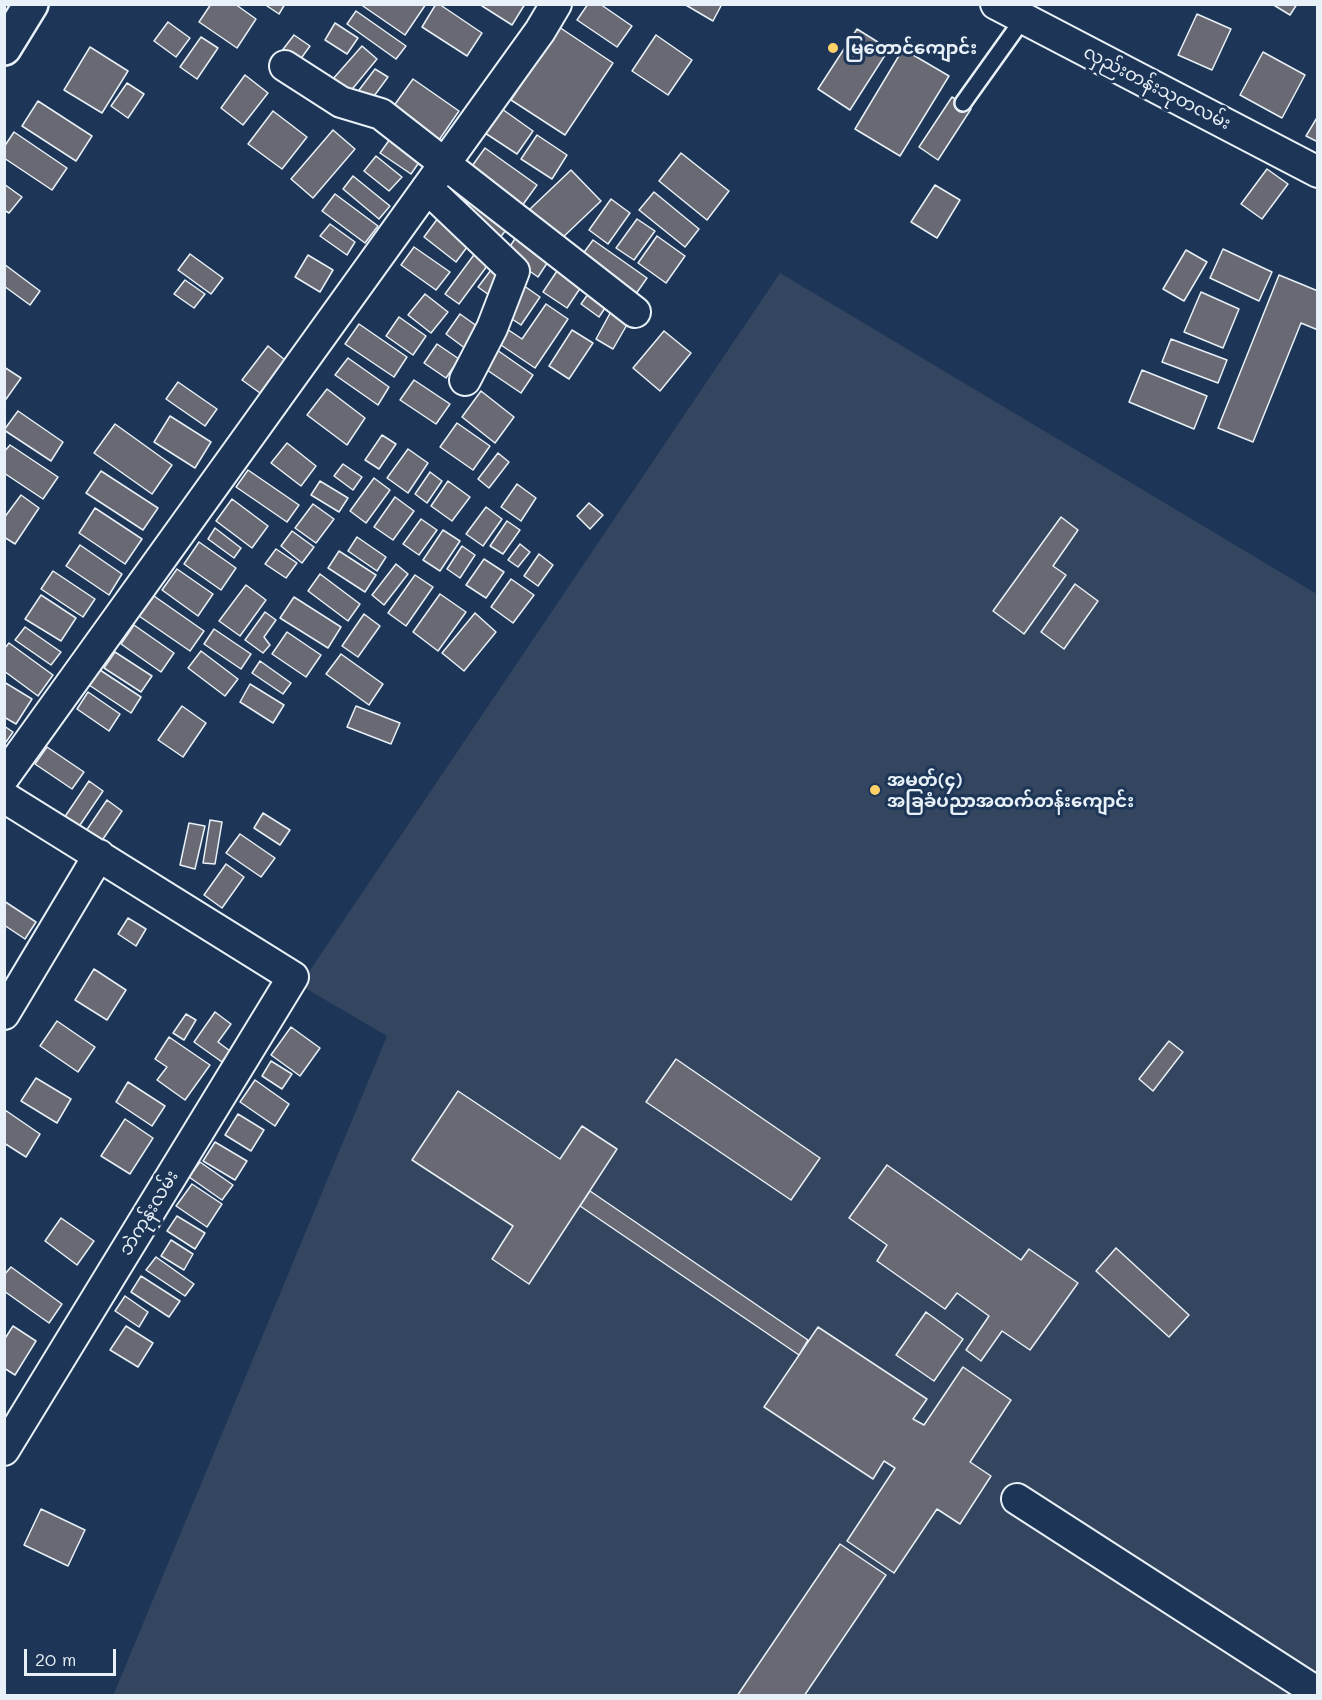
<!DOCTYPE html>
<html>
<head>
<meta charset="utf-8">
<style>
	body { margin:0 }
	#map { position:relative; width:1322px; height:1700px; overflow:hidden; background:#1d3557; font-family:Mali,sans-serif }
	canvas { display:block }
	.frame { position:absolute; inset:0; border:6px solid #e8f1f8; pointer-events:none }
	.scale { position:absolute; left:24px; top:1649px; width:92px; height:27px; box-sizing:border-box; border:3px solid #e8f1f8; border-top:0; padding-left:8px; font-size:18px; line-height:21px; white-space:nowrap; color:#e8f1f8; -webkit-text-stroke:4px #1d3557; paint-order:stroke }
</style>
</head>
<body>
<div id="map">
<canvas width="1322" height="1700"></canvas>
<div class="frame"></div>
<div class="scale">20 m</div>
</div>
<script>
const g = document.querySelector('canvas').getContext('2d');
g.lineJoin = 'round';
function fill(path, color) {
  g.fillStyle = color;
  g.fill(path, 'evenodd');
}
function shape(rows) {
  const path = new Path2D();
  for (const r of rows) {
    path.moveTo(r[0], r[1]);
    for (let i = 2; i < r.length; i += 2) path.lineTo(r[i], r[i + 1]);
  }
  return path;
}
function strokePath(path, color, width, dash) {
  g.strokeStyle = color;
  g.lineWidth = width;
  g.lineCap = dash ? 'butt' : 'round';
  g.setLineDash(dash || []);
  g.stroke(path);
}
function drawText(font, color, halo, rows, align = 'center') {
  g.font = font + ' Mali,"Noto Sans Myanmar",sans-serif';
  g.lineWidth = 6;
  g.setLineDash([]);
  g.textBaseline = 'middle';
  g.strokeStyle = halo;
  g.fillStyle = color;
  for (const [text, x, y, turn = 0] of rows) {
    g.save();
    g.translate(x, y);
    g.rotate((+turn || 0) * Math.PI / 180);
    g.textAlign = isNaN(turn) ? turn : align;
    if (halo) g.strokeText(text, 0, 0);
    g.fillText(text, 0, 0);
    g.restore();
  }
}
fill(shape([
	[780,273,1317,594,1317,1695,113,1696,387,1036,300,985]
]), '#34455f');
const building = shape([
	[211,4,235,4,256,19,237,48,199,22,211,4],
	[264,4,285,4,279,14,264,4],
	[360,4,426,4,405,35,360,4],
	[436,4,439,4,482,33,467,56,422,27,436,4],
	[479,4,525,4,512,25,479,4],
	[588,4,600,4,632,26,617,47,577,20,588,4],
	[684,4,722,4,713,21,684,4],
	[1272,4,1297,4,1290,15,1272,4],
	[356,11,406,46,396,59,347,24,356,11],
	[1197,14,1231,29,1212,70,1178,55,1197,14],
	[168,22,190,38,176,57,154,41,168,22],
	[335,23,358,38,347,54,325,40,335,23],
	[559,27,613,63,565,135,511,100,559,27],
	[857,29,889,49,850,110,818,89,857,29],
	[294,35,310,46,297,64,281,52,294,35],
	[656,35,692,60,668,95,632,71,656,35],
	[201,37,218,48,197,79,180,67,201,37],
	[362,46,377,59,349,93,332,80,362,46],
	[90,47,128,71,102,113,64,90,90,47],
	[903,49,949,76,900,156,855,129,903,49],
	[1263,52,1305,75,1282,118,1240,95,1263,52],
	[375,69,388,77,366,107,353,98,375,69],
	[245,75,268,93,243,125,221,108,245,75],
	[413,79,459,111,439,140,393,107,413,79],
	[127,83,144,94,128,118,111,106,127,83],
	[952,97,971,109,938,160,919,147,952,97],
	[38,101,92,136,76,161,22,126,38,101],
	[502,109,533,131,517,154,485,133,502,109],
	[273,111,307,137,282,169,248,144,273,111],
	[1318,116,1318,142,1306,136,1318,116],
	[333,130,355,149,313,198,291,179,333,130],
	[14,132,67,168,52,190,4,158,4,147,14,132],
	[537,135,567,155,552,179,521,159,537,135],
	[390,139,420,161,411,174,380,153,390,139],
	[485,148,537,185,519,210,467,173,485,148],
	[681,153,729,191,707,220,659,181,681,153],
	[376,156,402,177,389,191,364,171,376,156],
	[1267,169,1288,184,1262,219,1241,204,1267,169],
	[571,170,601,201,560,240,530,209,571,170],
	[353,176,390,206,379,219,343,189,353,176],
	[4,184,22,197,9,213,4,210,4,184],
	[935,185,960,200,937,238,911,222,935,185],
	[654,192,699,229,685,247,639,210,654,192],
	[335,194,378,226,365,243,322,211,335,194],
	[474,195,511,224,498,240,461,212,474,195],
	[611,199,630,213,608,244,589,230,611,199],
	[441,214,473,239,456,262,424,237,441,214],
	[637,219,655,231,634,260,616,248,637,219],
	[330,224,355,242,347,255,320,236,330,224],
	[522,228,555,251,538,277,505,254,522,228],
	[657,236,685,256,666,283,638,263,657,236],
	[593,240,647,278,631,301,577,262,593,240],
	[414,247,450,272,436,290,401,265,414,247],
	[1223,249,1272,272,1259,301,1210,278,1223,249],
	[1186,250,1207,262,1184,301,1163,289,1186,250],
	[476,252,490,262,459,304,445,294,476,252],
	[190,254,223,278,211,294,178,270,190,254],
	[308,255,333,270,320,292,295,277,308,255],
	[4,264,40,291,30,305,4,286,4,264],
	[559,268,583,284,567,308,543,292,559,268],
	[491,270,501,278,489,295,478,287,491,270],
	[1279,275,1318,291,1318,330,1301,323,1253,442,1218,428,1279,275],
	[185,280,205,294,194,308,174,294,185,280],
	[520,283,540,297,521,325,500,311,520,283],
	[593,287,611,299,599,317,581,304,593,287],
	[1201,292,1239,309,1223,348,1184,332,1201,292],
	[425,294,448,312,431,333,408,315,425,294],
	[546,304,568,319,535,368,498,343,507,329,522,339,546,304],
	[614,306,632,316,613,349,596,339,614,306],
	[460,314,481,329,466,349,446,334,460,314],
	[399,317,426,336,413,355,386,336,399,317],
	[359,324,407,357,394,377,345,344,359,324],
	[572,330,593,343,569,379,549,366,572,330],
	[664,331,691,353,660,391,633,368,664,331],
	[1171,339,1227,360,1218,383,1162,362,1171,339],
	[437,344,459,359,446,378,424,363,437,344],
	[268,346,285,360,260,393,242,380,268,346],
	[497,350,533,375,521,393,484,368,497,350],
	[348,358,389,387,378,405,335,375,348,358],
	[4,367,21,378,4,402,4,367],
	[1142,370,1207,396,1194,429,1129,402,1142,370],
	[414,380,450,404,436,424,400,400,414,380],
	[178,382,217,409,205,426,166,399,178,382],
	[327,389,365,418,347,445,307,415,327,389],
	[481,391,514,417,495,443,462,417,481,391],
	[18,411,63,442,51,461,4,430,18,411],
	[170,416,211,442,195,468,154,442,170,416],
	[457,423,490,446,473,470,440,447,457,423],
	[115,424,172,465,152,494,94,453,115,424],
	[382,435,396,444,379,469,365,460,382,435],
	[287,443,316,466,301,486,271,463,287,443],
	[10,445,58,477,43,499,4,473,4,452,10,445],
	[408,449,428,463,408,493,387,478,408,449],
	[498,453,509,462,489,488,478,479,498,453],
	[343,464,362,477,353,490,334,476,343,464],
	[248,470,299,505,287,522,236,487,248,470],
	[101,471,158,508,143,530,86,493,101,471],
	[430,472,442,481,427,503,415,494,430,472],
	[374,478,390,490,366,523,350,511,374,478],
	[320,481,348,498,339,512,311,495,320,481],
	[448,481,470,497,452,521,431,506,448,481],
	[517,484,536,498,521,521,501,507,517,484],
	[21,495,39,508,15,544,4,537,4,518,21,495],
	[395,497,414,511,393,540,374,527,395,497],
	[232,499,268,526,252,548,216,521,232,499],
	[589,503,603,515,590,529,577,516,589,503],
	[313,504,334,519,316,543,295,528,313,504],
	[486,507,502,519,483,546,466,534,486,507],
	[95,508,142,539,125,564,79,533,95,508],
	[1061,517,1078,530,1053,566,1066,575,1024,634,993,611,1061,517],
	[421,519,437,530,419,555,403,544,421,519],
	[507,521,520,530,503,554,490,546,507,521],
	[215,528,241,548,234,558,208,539,215,528],
	[443,530,460,541,440,571,423,560,443,530],
	[292,531,314,547,302,563,281,546,292,531],
	[357,537,386,557,377,571,348,551,357,537],
	[199,542,236,568,221,590,184,564,199,542],
	[520,544,530,552,518,567,508,560,520,544],
	[80,545,122,574,109,595,66,566,80,545],
	[462,546,475,555,460,578,447,569,462,546],
	[276,549,297,563,286,578,265,564,276,549],
	[339,551,376,575,365,592,328,568,339,551],
	[539,554,553,565,538,586,524,576,539,554],
	[484,559,504,572,486,598,466,585,484,559],
	[396,564,408,574,384,605,372,595,396,564],
	[177,569,213,594,198,616,162,590,177,569],
	[53,571,95,599,83,617,41,589,53,571],
	[320,574,360,604,348,621,308,591,320,574],
	[415,575,433,587,406,626,388,613,415,575],
	[511,579,534,595,513,623,491,607,511,579],
	[1075,584,1098,601,1064,649,1041,632,1075,584],
	[246,585,266,600,240,636,219,621,246,585],
	[440,594,466,612,438,651,413,632,440,594],
	[41,595,76,618,61,641,25,619,41,595],
	[154,596,204,631,190,651,139,616,154,596],
	[294,597,341,627,328,648,280,618,294,597],
	[265,612,276,620,264,637,270,645,263,653,245,640,265,612],
	[475,613,496,632,464,671,442,653,475,613],
	[364,614,380,626,358,657,342,646,364,614],
	[134,625,174,653,161,672,121,644,134,625],
	[25,627,61,652,51,665,15,640,25,627],
	[214,629,251,654,241,669,204,644,214,629],
	[287,632,321,655,306,677,272,654,287,632],
	[9,643,53,675,38,696,4,671,4,649,9,643],
	[201,651,238,679,225,696,188,668,201,651],
	[115,652,152,676,141,692,104,668,115,652],
	[341,654,383,684,369,705,326,674,341,654],
	[260,661,291,683,283,694,252,673,260,661],
	[100,670,141,697,131,713,89,685,100,670],
	[4,682,32,699,16,724,4,717,4,682],
	[250,684,284,705,273,723,240,702,250,684],
	[88,692,120,714,109,731,77,709,88,692],
	[182,706,206,723,183,757,158,740,182,706],
	[356,706,400,723,391,744,347,727,356,706],
	[4,726,13,732,6,742,4,740,4,726],
	[47,747,84,772,72,789,35,764,47,747],
	[89,781,103,791,78,828,64,818,89,781],
	[107,800,122,811,101,842,86,831,107,800],
	[263,813,290,830,280,845,254,828,263,813],
	[210,820,222,822,215,864,203,863,210,820],
	[189,823,205,826,195,869,180,865,189,823],
	[240,834,275,858,261,877,226,853,240,834],
	[226,864,244,877,222,908,204,895,226,864],
	[4,901,36,922,25,939,4,925,4,901],
	[128,918,146,929,136,946,118,934,128,918],
	[94,969,126,990,107,1020,75,1000,94,969],
	[215,1012,231,1024,218,1042,230,1051,222,1062,194,1042,215,1012],
	[186,1014,196,1020,184,1040,173,1033,186,1014],
	[57,1021,95,1047,78,1072,40,1046,57,1021],
	[291,1027,320,1048,300,1076,271,1055,291,1027],
	[169,1037,210,1065,185,1100,157,1080,167,1067,155,1059,169,1037],
	[1169,1041,1183,1052,1153,1091,1139,1079,1169,1041],
	[676,1059,820,1158,791,1200,646,1102,676,1059],
	[271,1061,292,1074,282,1089,262,1076,271,1061],
	[36,1078,71,1099,57,1123,21,1101,36,1078],
	[255,1080,289,1104,275,1126,240,1102,255,1080],
	[128,1082,165,1106,152,1126,116,1102,128,1082],
	[458,1091,560,1159,582,1126,617,1149,529,1284,492,1259,513,1226,412,1160,458,1091],
	[5,1110,40,1134,26,1157,4,1143,5,1110],
	[238,1114,264,1130,251,1151,225,1135,238,1114],
	[125,1119,153,1138,130,1174,101,1156,125,1119],
	[215,1142,247,1161,235,1180,203,1161,215,1142],
	[200,1162,233,1185,222,1200,189,1177,200,1162],
	[887,1165,1021,1260,1029,1249,1078,1283,1030,1350,1002,1331,981,1361,966,1350,989,1316,957,1293,945,1309,877,1261,887,1245,849,1218,887,1165],
	[192,1184,222,1204,207,1227,176,1206,192,1184],
	[590,1191,808,1340,799,1355,580,1206,590,1191],
	[177,1216,205,1233,195,1249,167,1231,177,1216],
	[61,1218,94,1241,77,1265,45,1241,61,1218],
	[171,1240,193,1254,184,1270,161,1256,171,1240],
	[1116,1248,1189,1315,1169,1337,1096,1271,1116,1248],
	[156,1257,194,1284,185,1296,146,1270,156,1257],
	[11,1267,62,1304,49,1323,4,1291,4,1275,11,1267],
	[141,1276,180,1301,169,1317,131,1292,141,1276],
	[125,1296,148,1312,139,1327,115,1311,125,1296],
	[926,1312,963,1339,934,1381,896,1355,926,1312],
	[13,1326,36,1341,15,1375,4,1368,4,1340,13,1326],
	[126,1326,153,1343,138,1367,110,1350,126,1326],
	[818,1327,927,1399,913,1419,924,1425,963,1367,1011,1400,970,1462,991,1476,960,1524,937,1509,894,1573,847,1541,895,1468,884,1461,873,1479,764,1407,818,1327],
	[41,1509,85,1530,68,1566,24,1545,41,1509],
	[840,1544,886,1575,804,1696,737,1696,840,1544]
]);
fill(building, '#686972');
strokePath(building, '#e8f1f8', 1.5);
const lane = shape([
	[963,103,1023,19]
]);
const street = shape([
	[996,4,1318,172],
	[285,66,341,102,381,114,635,312],
	[427,188,514,271,492,328,465,380],
	[4,777,540,31,556,4],
	[4,797,293,977,4,1450],
	[4,1014,99,855],
	[1017,1499,1318,1693]
]);
const secondary = shape([
	[4,48,31,4]
]);
strokePath(lane, '#e8f1f8', 20);
strokePath(street, '#e8f1f8', 34);
strokePath(secondary, '#e8f1f8', 38);
strokePath(lane, '#1d3557', 15);
strokePath(street, '#1d3557', 30);
strokePath(secondary, '#1d3557', 33);
for (const [x, y, r, color] of [
	[833,48,6,"#ffd166"],
	[875,790,6,"#ffd166"]
]) {
  const dot = new Path2D();
  dot.arc(x, y, r, 0, 2 * Math.PI);
  g.fillStyle = color;
  g.fill(dot);
  strokePath(dot, '#1d3557', 2);
}
drawText('bold 18px', '#e8f1f8', '#1d3557', [
	["မြတောင်ကျောင်း",845,48],
	["အမှတ်(၄)",887,780],
	["အခြခံပညာအထက်တန်းကျောင်း",887,801]
], 'left');
drawText('18px', '#e8f1f8', '#1d3557', [
	["လှည်းတန်းသုတလမ်း",1157,88,27],
	["ဘဲကုန်းလမ်း",149,1213,-59]
]);
</script>
</body>
</html>
